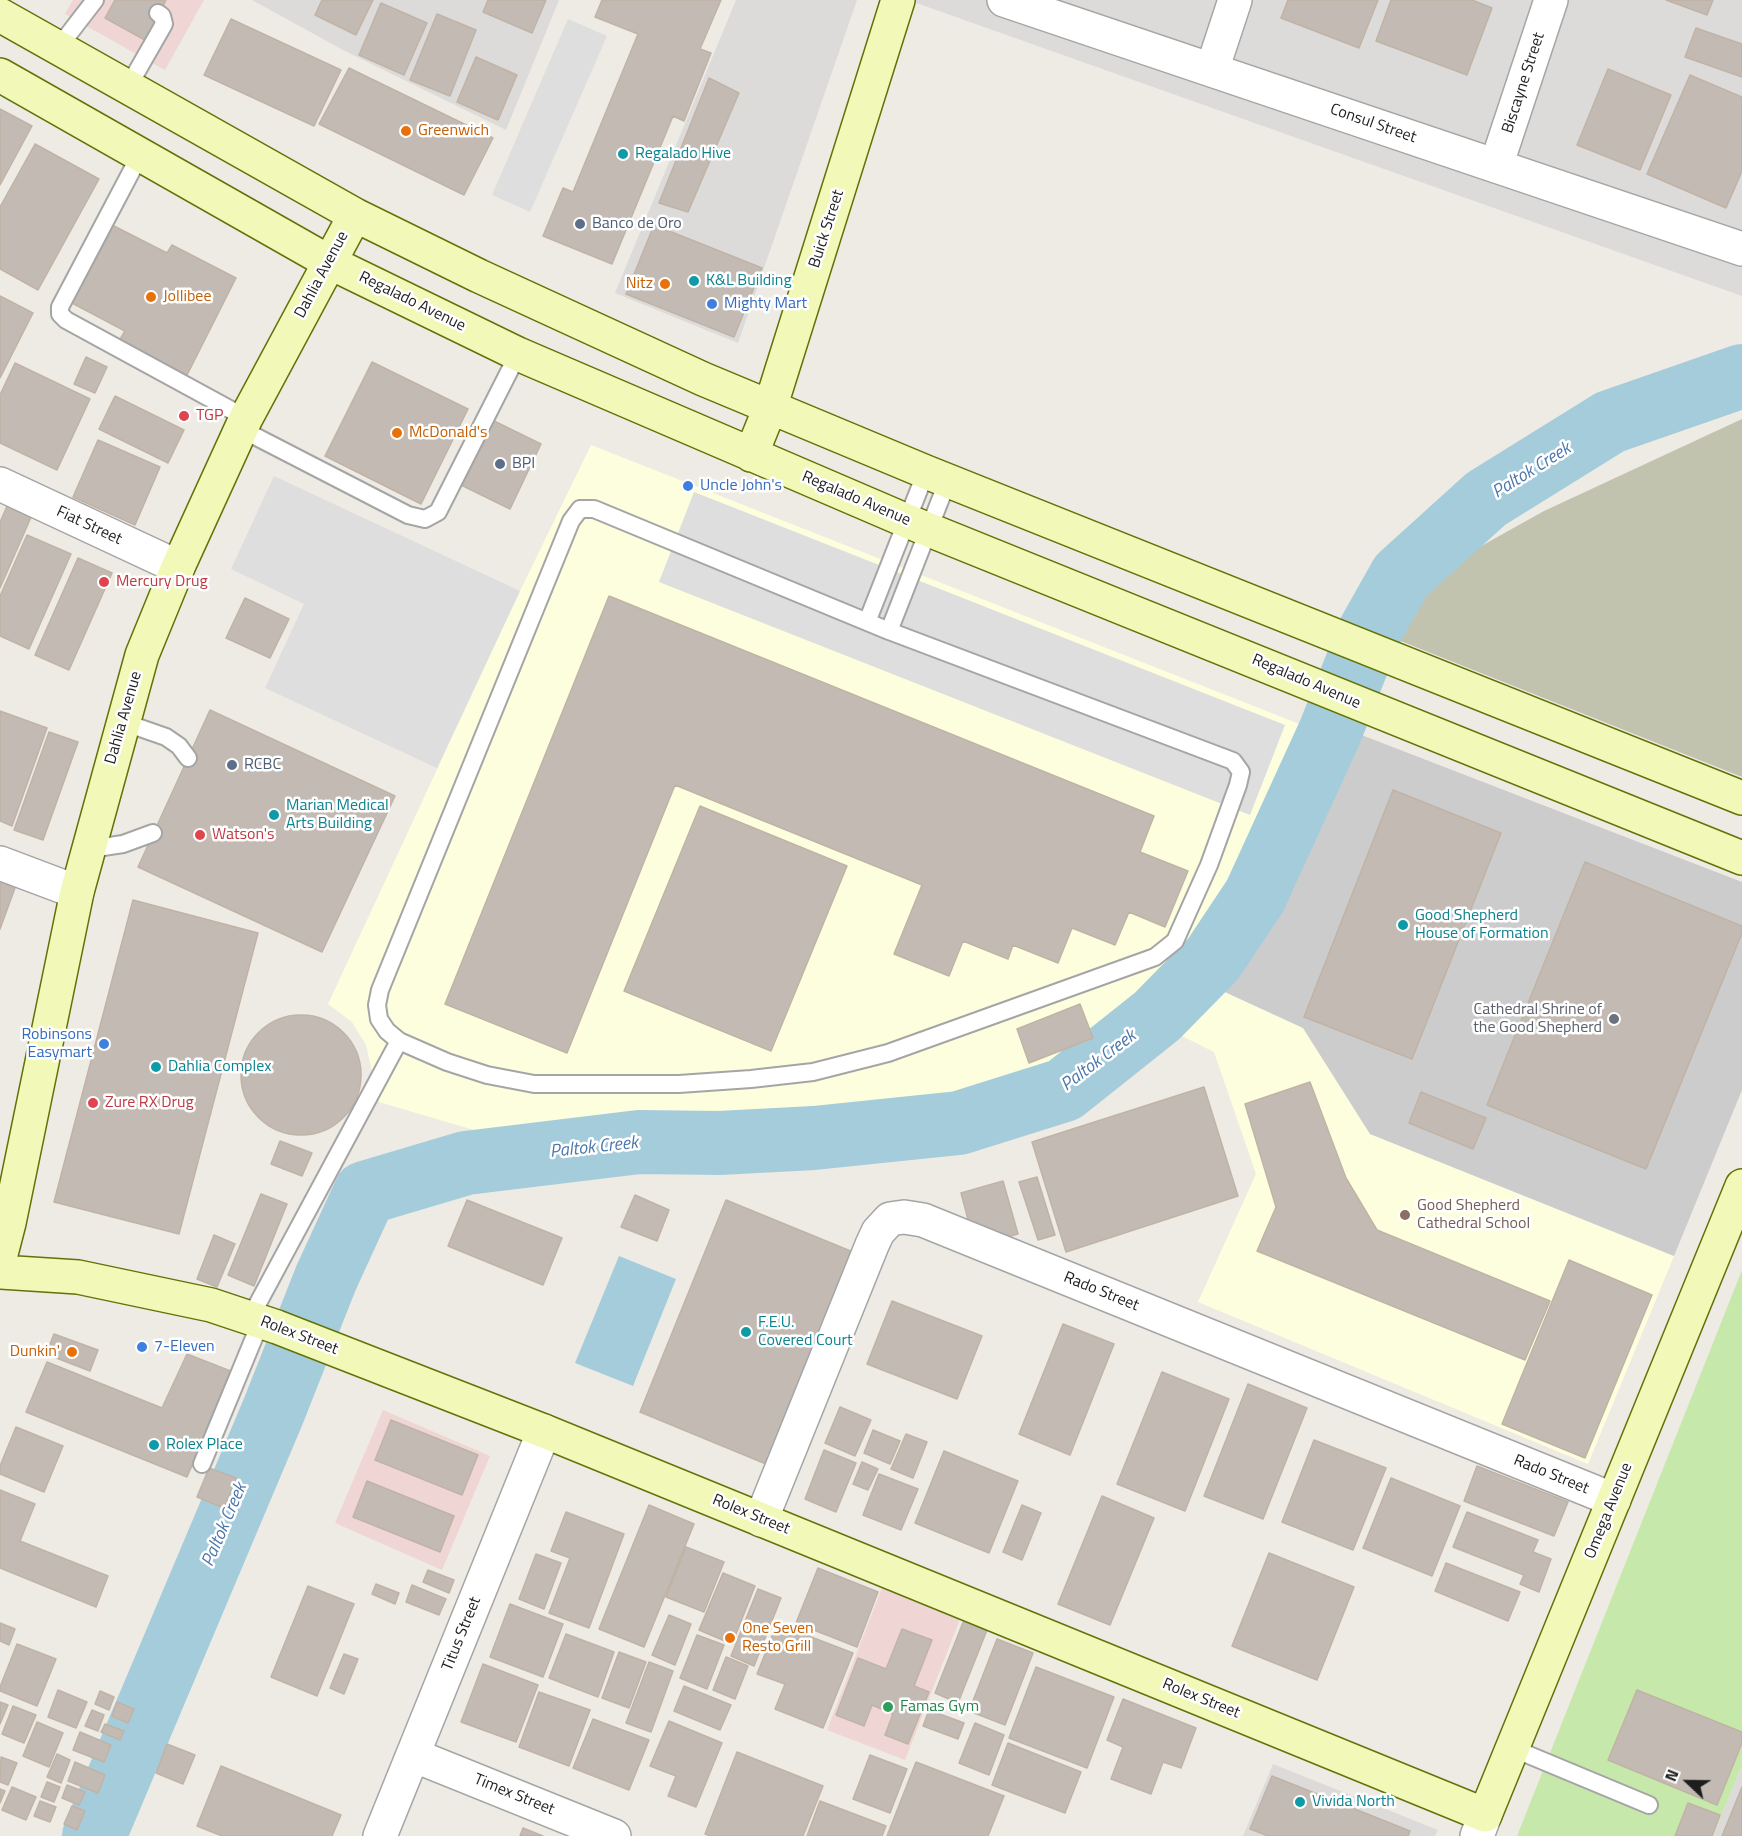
<!DOCTYPE html>
<html>
<head>
<meta charset="utf-8">
<style>
	body { margin:0 }
	#map { position:relative; width:1742px; height:1836px; overflow:hidden; background:#eeebe4; font-family:"Titillium Web",sans-serif }
	canvas { display:block }
	.north { position:absolute; left:1658px; top:1752px; width:60px; height:60px; -webkit-text-stroke:4px #fff; paint-order:stroke; rotate:292deg; font-size:16px; font-weight:700; line-height:24px; text-align:center; color:#1e1e1e }
	.north::after { content:''; display:block; margin:auto; width:21px; height:27px; background:#1e1e1e; clip-path:polygon(50% 0,100% 100%,50% 72%,0 100%) }
</style>
</head>
<body>
<div id="map">
<canvas width="1742" height="1836"></canvas>
<div class="north">N</div>
</div>
<script>
const g = document.querySelector('canvas').getContext('2d');
g.lineJoin = 'round';
function fill(path, color) {
  g.fillStyle = color;
  g.fill(path, 'evenodd');
}
function shape(rows) {
  const path = new Path2D();
  for (const r of rows) {
    if (r.length === 3) {
      path.moveTo(r[0] + r[2], r[1]);
      path.arc(r[0], r[1], r[2], 0, 2 * Math.PI);
      continue;
    }
    path.moveTo(r[0], r[1]);
    for (let i = 2; i < r.length; i += 2) path.lineTo(r[i], r[i + 1]);
  }
  return path;
}
function strokePath(path, color, width, dash) {
  g.strokeStyle = color;
  g.lineWidth = width;
  g.lineCap = dash ? 'butt' : 'round';
  g.setLineDash(dash || []);
  g.stroke(path);
}
function drawText(font, color, halo, rows, align = 'center') {
  g.font = font + ' "Titillium Web",sans-serif';
  g.lineWidth = 5;
  g.setLineDash([]);
  g.textBaseline = 'middle';
  g.strokeStyle = halo;
  g.fillStyle = color;
  for (const [text, x, y, turn = 0] of rows) {
    g.save();
    g.translate(x, y);
    g.rotate((+turn || 0) * Math.PI / 180);
    g.textAlign = isNaN(turn) ? turn : align;
    if (halo) g.strokeText(text, 0, 0);
    g.fillText(text, 0, 0);
    g.restore();
  }
}
fill(shape([
	[252,0,559,0,506,130,343,50],
	[736,0,857,0,738,343,615,293],
	[908,0,1742,0,1742,296],
	[1273,1764,1438,1830,1435,1836,1243,1836],
	[1742,1765,1742,1836,1713,1836]
]), '#dcdbda');
fill(shape([
	[73,0,204,0,165,70,65,14],
	[383,1410,490,1456,442,1570,335,1523],
	[882,1588,960,1619,905,1760,827,1730]
]), '#efd5d3');
fill(shape([
	[591,445,1307,727,1252,868,1232,909,1183,970,1106,1037,976,1096,848,1109,494,1136,379,1102,366,1045,352,1022,328,1004,520,591],
	[1214,987,1303,1028,1370,1134,1674,1256,1588,1464,1198,1302,1256,1174,1214,1052,1176,1033]
]), '#fdfedd');
fill(shape([
	[1359,734,1742,882,1742,1090,1674,1256,1370,1134,1303,1028,1214,987,1265,905,1324,790]
]), '#ccc');
fill(shape([
	[1742,419,1742,777,1393,638,1449,564,1544,511]
]), '#c2c3af');
fill(shape([
	[1742,1270,1742,1765,1713,1836,1517,1836]
]), '#c6e8aa');
fill(shape([
	[568,19,607,36,530,212,492,195],
	[274,476,520,591,437,768,265,688,304,604,231,569],
	[694,492,1285,725,1250,815,659,582]
]), '#dedede');
fill(shape([
	[619,1256,676,1279,633,1386,575,1363]
]), '#a5ccdb');
strokePath(shape([
	[94,1836,273,1412,326,1278,365,1193,466,1163,639,1142,719,1143,814,1138,959,1123,1064,1090,1157,1016,1213,959,1255,896,1330,732,1370,631,1401,576,1486,499,1610,422,1742,376]
]), '#a5ccdb', 64);
const building = shape([
	[115,0,166,0,145,40,105,18,115,0],
	[322,0,373,0,356,35,315,15,322,0],
	[488,0,546,0,532,33,483,12,488,0],
	[602,0,721,0,700,49,711,53,684,121,673,116,612,264,543,236,563,188,573,192,638,34,595,17,602,0],
	[1288,0,1378,0,1359,48,1281,18,1288,0],
	[1391,0,1472,0,1492,8,1467,75,1376,41,1391,0],
	[1666,0,1713,0,1707,15,1666,0],
	[381,3,427,23,404,75,359,55,381,3],
	[437,14,476,30,450,96,410,80,437,14],
	[231,19,341,70,314,126,204,75,231,19],
	[1696,28,1742,44,1742,77,1685,57,1696,28],
	[476,57,517,75,498,120,457,102,476,57],
	[349,68,493,138,464,195,319,124,349,68],
	[1608,69,1671,95,1640,170,1577,145,1608,69],
	[1690,75,1742,97,1742,171,1726,208,1647,174,1690,75],
	[709,78,739,93,688,212,659,203,709,78],
	[0,109,32,126,0,185,0,109],
	[35,144,99,179,38,290,0,269,0,207,35,144],
	[112,225,167,253,172,245,236,278,187,375,119,341,125,331,72,303,112,225],
	[654,225,762,268,734,337,626,294,654,225],
	[0,296,33,313,0,378,0,296],
	[86,357,107,367,95,393,74,384,86,357],
	[372,362,468,409,421,504,325,456,372,362],
	[15,363,90,399,57,470,0,443,0,395,15,363],
	[115,396,184,430,168,463,99,429,115,396],
	[490,419,541,444,510,509,459,484,490,419],
	[98,440,160,467,135,525,73,497,98,440],
	[8,504,32,515,0,588,0,522,8,504],
	[27,535,71,554,29,649,0,636,0,596,27,535],
	[78,558,112,573,69,670,35,655,78,558],
	[609,596,1154,816,1140,852,1188,871,1165,927,1129,912,1115,945,1072,928,1058,963,1013,945,1008,959,963,941,949,976,894,954,922,885,675,785,567,1053,445,1004,609,596],
	[245,598,289,619,270,658,226,638,245,598],
	[210,710,395,796,322,952,138,867,210,710],
	[0,711,47,728,12,826,0,821,0,711],
	[49,732,78,742,43,840,14,830,49,732],
	[1393,790,1501,833,1412,1059,1304,1017,1393,790],
	[700,806,847,866,771,1051,624,991,700,806],
	[1585,862,1742,926,1742,933,1646,1169,1487,1105,1585,862],
	[0,873,10,876,7,885,15,888,0,929,0,873],
	[133,900,258,933,179,1234,54,1202,133,900],
	[1080,1004,1093,1038,1029,1063,1017,1029,1080,1004],
	[301,1075,60],
	[1310,1082,1346,1178,1377,1230,1550,1301,1525,1360,1257,1251,1276,1207,1245,1104,1310,1082],
	[1204,1087,1238,1196,1066,1252,1032,1142,1204,1087],
	[1421,1092,1486,1118,1473,1149,1409,1123,1421,1092],
	[280,1141,312,1153,302,1176,271,1164,280,1141],
	[1037,1177,1055,1235,1038,1240,1019,1182,1037,1177],
	[1003,1181,1018,1234,975,1246,961,1193,1003,1181],
	[261,1194,287,1204,254,1286,228,1275,261,1194],
	[635,1195,669,1210,657,1241,621,1227,635,1195],
	[467,1200,562,1238,543,1285,448,1246,467,1200],
	[726,1200,853,1252,766,1464,640,1412,726,1200],
	[214,1235,235,1244,217,1287,197,1279,214,1235],
	[1569,1260,1652,1295,1585,1458,1502,1424,1569,1260],
	[892,1301,982,1336,957,1399,867,1364,892,1301],
	[1063,1324,1114,1344,1070,1455,1019,1434,1063,1324],
	[54,1334,98,1350,90,1371,46,1354,54,1334],
	[187,1354,233,1372,187,1477,26,1412,47,1362,162,1408,187,1354],
	[1162,1372,1229,1399,1185,1511,1117,1484,1162,1372],
	[1248,1384,1307,1408,1263,1519,1204,1496,1248,1384],
	[840,1407,871,1420,855,1456,825,1443,840,1407],
	[391,1420,478,1455,462,1495,375,1460,391,1420],
	[16,1427,63,1446,44,1492,0,1474,0,1466,16,1427],
	[873,1430,900,1441,890,1464,864,1453,873,1430],
	[906,1434,927,1442,913,1478,891,1469,906,1434],
	[1314,1440,1386,1468,1353,1550,1282,1522,1314,1440],
	[824,1450,856,1463,836,1512,805,1499,824,1450],
	[944,1451,1018,1481,989,1553,915,1523,944,1451],
	[862,1462,878,1469,868,1490,853,1484,862,1462],
	[1477,1466,1568,1502,1554,1536,1464,1501,1477,1466],
	[209,1468,236,1478,224,1508,197,1497,209,1468],
	[879,1474,918,1489,901,1530,863,1515,879,1474],
	[1391,1478,1460,1506,1432,1576,1363,1548,1391,1478],
	[367,1481,454,1516,440,1552,353,1517,367,1481],
	[0,1490,35,1504,20,1541,108,1576,96,1607,0,1568,0,1490],
	[1102,1496,1154,1518,1110,1625,1058,1604,1102,1496],
	[649,1505,694,1524,644,1647,599,1629,649,1505],
	[1022,1505,1041,1513,1022,1560,1003,1552,1022,1505],
	[566,1512,624,1534,589,1628,549,1613,570,1558,551,1551,566,1512],
	[1467,1512,1538,1540,1533,1552,1551,1559,1539,1592,1520,1584,1524,1575,1453,1547,1467,1512],
	[686,1547,724,1562,704,1612,666,1597,686,1547],
	[1269,1553,1354,1587,1317,1680,1232,1646,1269,1553],
	[536,1554,561,1563,544,1609,519,1599,536,1554],
	[1446,1563,1520,1592,1508,1621,1435,1591,1446,1563],
	[818,1568,878,1592,857,1647,796,1623,818,1568],
	[428,1570,454,1580,449,1593,423,1582,428,1570],
	[723,1573,755,1586,732,1644,699,1630,723,1573],
	[376,1584,399,1593,395,1604,372,1594,376,1584],
	[412,1585,446,1599,439,1615,406,1602,412,1585],
	[308,1586,354,1604,317,1696,271,1677,308,1586],
	[758,1589,781,1598,754,1666,731,1656,758,1589],
	[510,1604,563,1624,543,1677,490,1657,510,1604],
	[669,1615,691,1624,675,1665,652,1655,669,1615],
	[964,1620,987,1630,958,1703,935,1693,964,1620],
	[0,1623,15,1629,9,1645,0,1641,0,1623],
	[777,1624,853,1653,823,1728,775,1709,785,1684,757,1674,777,1624],
	[902,1629,932,1640,914,1686,929,1692,908,1744,885,1735,893,1714,872,1705,864,1726,836,1715,858,1658,886,1669,902,1629],
	[566,1634,614,1652,598,1697,549,1678,566,1634],
	[697,1635,724,1645,707,1689,680,1678,697,1635],
	[997,1639,1033,1653,1005,1725,969,1711,997,1639],
	[17,1644,56,1659,37,1706,0,1691,0,1687,17,1644],
	[619,1652,646,1662,629,1708,602,1698,619,1652],
	[344,1654,358,1659,344,1694,330,1688,344,1654],
	[726,1657,748,1666,735,1699,713,1690,726,1657],
	[649,1662,673,1671,651,1732,626,1723,649,1662],
	[483,1664,538,1685,516,1742,461,1722,483,1664],
	[1036,1667,1114,1697,1087,1768,1009,1738,1036,1667],
	[684,1686,731,1705,720,1730,674,1711,684,1686],
	[58,1690,87,1702,76,1728,48,1717,58,1690],
	[1637,1690,1742,1732,1742,1743,1717,1805,1608,1760,1637,1690],
	[100,1691,114,1697,109,1710,95,1704,100,1691],
	[539,1692,590,1710,569,1766,519,1747,539,1692],
	[1123,1699,1196,1728,1181,1768,1163,1762,1151,1794,1111,1779,1123,1747,1107,1740,1123,1699],
	[0,1702,8,1705,0,1724,0,1702],
	[117,1702,134,1709,128,1723,112,1716,117,1702],
	[13,1706,36,1715,24,1743,2,1734,13,1706],
	[92,1710,104,1715,98,1731,85,1726,92,1710],
	[929,1710,964,1723,958,1739,923,1726,929,1710],
	[593,1719,649,1740,629,1790,573,1768,593,1719],
	[669,1721,722,1743,696,1807,668,1796,676,1776,650,1766,669,1721],
	[37,1722,63,1733,49,1767,23,1756,37,1722],
	[975,1723,1004,1735,989,1775,959,1763,975,1723],
	[105,1724,124,1731,120,1740,101,1732,105,1724],
	[80,1732,111,1745,104,1762,73,1750,80,1732],
	[1008,1743,1081,1772,1065,1813,992,1785,1008,1743],
	[167,1744,195,1755,183,1784,156,1773,167,1744],
	[737,1752,823,1786,803,1836,710,1836,705,1834,737,1752],
	[57,1754,70,1760,61,1783,47,1777,57,1754],
	[870,1755,907,1769,890,1813,853,1799,870,1755],
	[1,1757,17,1763,8,1785,0,1782,1,1757],
	[75,1762,105,1775,98,1793,68,1781,75,1762],
	[916,1762,1004,1796,988,1836,887,1836,916,1762],
	[221,1766,341,1815,332,1836,222,1836,197,1826,221,1766],
	[1272,1776,1410,1831,1408,1836,1268,1836,1250,1829,1272,1776],
	[47,1782,60,1787,54,1802,41,1797,47,1782],
	[67,1785,85,1792,79,1805,62,1798,67,1785],
	[12,1787,36,1797,26,1820,2,1810,12,1787],
	[1742,1787,1742,1836,1722,1836,1742,1787],
	[0,1789,5,1791,0,1803,0,1789],
	[40,1801,56,1807,50,1822,34,1816,40,1801],
	[820,1801,886,1826,882,1836,807,1836,820,1801],
	[1688,1803,1720,1815,1712,1836,1675,1836,1688,1803],
	[72,1806,85,1811,77,1830,64,1824,72,1806],
	[523,1828,543,1836,520,1836,523,1828]
]);
fill(building, '#c3bbb3');
strokePath(building, '#c0b3a6', 1.5);
const lane = shape([
	[58,48,95,0],
	[128,87,164,24,162,16,158,13],
	[140,155,60,307,60,314,66,320,246,418],
	[241,429,408,515,425,519,438,512,518,354],
	[580,509,594,509,889,631,1233,761,1241,772,1238,785,1209,865,1175,941,1155,957,888,1053,813,1072,751,1079,679,1084,534,1084,487,1075,447,1062,399,1041,387,1031,379,1019,377,1005,380,990,571,521,580,509],
	[867,622,926,472],
	[889,631,948,480],
	[123,722,166,737,179,746,188,758],
	[90,849,123,844,153,833],
	[250,1318,399,1041],
	[202,1464,261,1321],
	[1512,1748,1649,1805]
]);
const street = shape([
	[1004,0,1742,249],
	[1212,70,1235,0],
	[1496,166,1551,0],
	[0,484,178,567],
	[0,863,77,892],
	[761,1520,872,1245,878,1232,890,1219,904,1217,923,1220,1614,1500],
	[413,1755,614,1836],
	[380,1836,544,1431],
	[1477,1836,1485,1815]
]);
const secondary = shape([
	[0,15,355,215,479,276,703,379,926,472,1742,798],
	[0,75,329,262,518,354,907,521,1742,858],
	[751,455,770,408,898,0],
	[0,1258,9,1223,77,892,142,655,178,567,246,418,355,215],
	[0,1272,78,1277,211,1305,277,1327,544,1431,1485,1815,1742,1186]
]);
strokePath(lane, '#a5a5a5', 20);
strokePath(street, '#a5a5a5', 36);
strokePath(secondary, '#617207', 36);
strokePath(lane, '#fff', 16);
strokePath(street, '#fff', 33);
strokePath(secondary, '#f2f8b8', 33);
for (const [x, y, r, color] of [
	[406,131,6,"#e8710a"],
	[623,154,6,"#0f9aa8"],
	[580,224,6,"#5c6f8a"],
	[694,281,6,"#0f9aa8"],
	[665,284,6,"#e8710a"],
	[151,297,6,"#e8710a"],
	[712,304,6,"#3f7fe0"],
	[184,416,6,"#e0444e"],
	[397,433,6,"#e8710a"],
	[500,464,6,"#5c6f8a"],
	[688,486,6,"#3f7fe0"],
	[104,582,6,"#e0444e"],
	[232,765,6,"#5c6f8a"],
	[274,815,6,"#0f9aa8"],
	[200,835,6,"#e0444e"],
	[1403,925,6,"#0f9aa8"],
	[1614,1019,6,"#6b7280"],
	[104,1044,6,"#3f7fe0"],
	[156,1067,6,"#0f9aa8"],
	[93,1103,6,"#e0444e"],
	[1405,1215,6,"#8d6e63"],
	[746,1332,6,"#0f9aa8"],
	[142,1347,6,"#3f7fe0"],
	[72,1352,6,"#e8710a"],
	[154,1445,6,"#0f9aa8"],
	[730,1638,6,"#e8710a"],
	[888,1707,6,"#2e9e5b"],
	[1300,1802,6,"#0f9aa8"]
]) {
  const dot = new Path2D();
  dot.arc(x, y, r, 0, 2 * Math.PI);
  g.fillStyle = color;
  g.fill(dot);
  strokePath(dot, '#fff', 2);
}
drawText('16px', '#1e1e1e', '#fff', [
	["Biscayne Street",1524,83,-72],
	["Consul Street",1373,124,19],
	["Buick Street",827,229,-72],
	["Dahlia Avenue",322,275,-62],
	["Regalado Avenue",412,302,26],
	["Regalado Avenue",856,499,23],
	["Fiat Street",89,526,25],
	["Regalado Avenue",1306,682,23],
	["Dahlia Avenue",124,718,-74],
	["Rado Street",1101,1292,22],
	["Rolex Street",299,1336,21],
	["Rado Street",1551,1475,22],
	["Omega Avenue",1609,1511,-68],
	["Rolex Street",751,1515,22],
	["Titus Street",462,1634,-68],
	["Rolex Street",1201,1699,22],
	["Timex Street",514,1795,22]
]);
drawText('16px', '#c56008', '#fff', [
	["Greenwich",418,131],
	["Nitz",653,284,"right"],
	["Jollibee",163,297],
	["McDonald's",409,433],
	["Dunkin'",60,1352,"right"],
	["One Seven",742,1629],
	["Resto Grill",742,1647]
], 'left');
drawText('16px', '#0d838f', '#fff', [
	["Regalado Hive",635,154],
	["K&L Building",706,281],
	["Marian Medical",286,806],
	["Arts Building",286,824],
	["Good Shepherd",1415,916],
	["House of Formation",1415,934],
	["Dahlia Complex",168,1067],
	["F.E.U.",758,1323],
	["Covered Court",758,1341],
	["Rolex Place",166,1445],
	["Vivida North",1312,1802]
], 'left');
drawText('16px', '#4e5e75', '#fff', [
	["Banco de Oro",592,224],
	["BPI",512,464],
	["RCBC",244,765]
], 'left');
drawText('16px', '#366cbe', '#fff', [
	["Mighty Mart",724,304],
	["Uncle John's",700,486],
	["Robinsons",92,1035,"right"],
	["Easymart",92,1053,"right"],
	["7-Eleven",154,1347]
], 'left');
drawText('16px', '#be3a42', '#fff', [
	["TGP",196,416],
	["Mercury Drug",116,582],
	["Watson's",212,835],
	["Zure RX Drug",105,1103]
], 'left');
drawText('16px', '#5b616d', '#fff', [
	["Cathedral Shrine of",1602,1010],
	["the Good Shepherd",1602,1028]
], 'right');
drawText('16px', '#785e54', '#fff', [
	["Good Shepherd",1417,1206],
	["Cathedral School",1417,1224]
], 'left');
drawText('16px', '#27864d', '#fff', [
	["Famas Gym",900,1707]
], 'left');
drawText('italic 18px', '#4c77ab', '#fff', [
	["Paltok Creek",1532,471,-32],
	["Paltok Creek",1099,1061,-37],
	["Paltok Creek",594,1148,-6],
	["Paltok Creek",225,1525,-67]
]);
</script>
</body>
</html>
